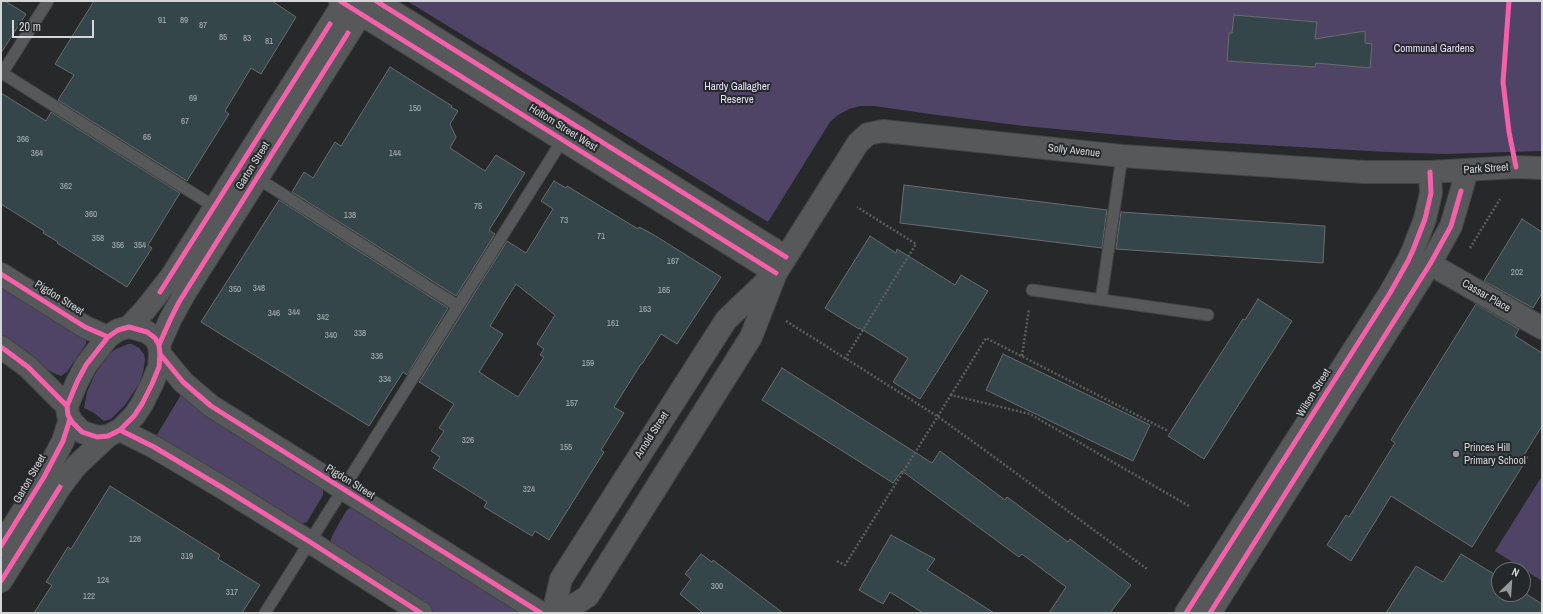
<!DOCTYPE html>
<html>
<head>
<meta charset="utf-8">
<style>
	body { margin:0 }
	#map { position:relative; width:1543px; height:614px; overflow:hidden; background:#26282a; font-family:"Archivo Narrow",sans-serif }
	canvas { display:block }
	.frame { position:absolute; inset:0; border:2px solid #d4d6d8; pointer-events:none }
	.north { position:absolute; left:1491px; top:562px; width:40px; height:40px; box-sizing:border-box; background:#25282b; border:1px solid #6b6e70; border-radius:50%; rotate:25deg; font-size:11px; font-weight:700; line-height:16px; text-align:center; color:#d4d6d8 }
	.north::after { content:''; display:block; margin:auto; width:14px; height:18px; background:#97999b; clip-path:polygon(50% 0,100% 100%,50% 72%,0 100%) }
	.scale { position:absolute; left:12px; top:20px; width:82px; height:18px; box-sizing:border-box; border:2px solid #d4d6d8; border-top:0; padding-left:5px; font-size:12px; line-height:14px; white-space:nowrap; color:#d4d6d8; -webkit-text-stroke:3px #25282b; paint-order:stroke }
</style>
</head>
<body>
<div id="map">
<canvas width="1543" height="614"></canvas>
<div class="frame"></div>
<div class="north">N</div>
<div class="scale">20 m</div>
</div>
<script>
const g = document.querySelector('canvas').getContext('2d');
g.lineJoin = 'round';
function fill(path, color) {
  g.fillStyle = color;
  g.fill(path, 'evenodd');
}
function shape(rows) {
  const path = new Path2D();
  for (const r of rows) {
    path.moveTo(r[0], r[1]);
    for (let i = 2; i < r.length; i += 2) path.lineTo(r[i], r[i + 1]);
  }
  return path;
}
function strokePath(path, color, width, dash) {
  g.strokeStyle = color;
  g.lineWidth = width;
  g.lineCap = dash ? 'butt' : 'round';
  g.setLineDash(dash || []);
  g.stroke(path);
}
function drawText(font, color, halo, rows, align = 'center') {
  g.font = font + ' "Archivo Narrow",sans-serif';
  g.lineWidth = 4;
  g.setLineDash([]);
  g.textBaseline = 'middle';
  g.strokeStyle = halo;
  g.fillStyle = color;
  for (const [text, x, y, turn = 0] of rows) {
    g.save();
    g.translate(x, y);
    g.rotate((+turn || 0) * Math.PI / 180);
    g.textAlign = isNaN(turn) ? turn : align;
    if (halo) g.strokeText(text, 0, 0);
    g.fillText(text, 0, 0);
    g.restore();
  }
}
fill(shape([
	[407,1,1542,1,1542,151,1445,154,1387,152,1175,140,1024,126,937,115,874,106,860,106,849,109,838,115,830,122,768,222],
	[1,282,86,338,86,344,67,372,61,376,53,373,1,340],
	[128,344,132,344,139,348,144,354,145,360,143,373,139,384,125,405,111,419,104,421,94,413,84,408,87,392,95,374,109,354,116,349],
	[182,393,323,487,323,495,307,522,299,525,155,438],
	[1542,476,1542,581,1495,551],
	[354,505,525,613,435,613,331,547,330,544,332,536,346,511]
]), '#4f4366');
const building = shape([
	[1,1,5,1,26,14,1,53,1,1],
	[94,1,272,1,296,17,261,74,251,68,225,111,229,114,187,181,58,100,74,75,55,64,94,1],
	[1234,15,1317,22,1315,39,1365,31,1365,43,1372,44,1370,68,1316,63,1315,67,1227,61,1229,33,1232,33,1234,15],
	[390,67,452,106,451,107,458,111,450,124,456,137,450,148,485,171,496,155,525,173,489,230,495,234,456,296,292,192,304,172,313,178,335,142,341,146,390,67],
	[1,93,46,121,51,112,180,193,148,245,152,248,127,287,57,243,58,242,43,233,44,231,1,204,1,93],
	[554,181,566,188,567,186,638,229,639,227,654,235,721,277,677,344,661,334,642,364,641,364,614,407,624,413,601,450,604,452,549,540,535,531,532,536,484,507,487,502,433,468,440,457,431,451,444,431,439,428,454,404,419,382,507,241,526,253,553,209,541,201,554,181],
	[516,284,555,315,537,344,544,349,540,355,544,357,518,397,479,372,503,334,490,326,516,284],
	[904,185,1107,210,1102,248,900,223,904,185],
	[279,200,448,308,407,375,403,372,369,426,201,322,279,200],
	[1121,212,1325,226,1323,263,1116,249,1121,212],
	[1522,219,1542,232,1542,293,1533,308,1484,281,1522,219],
	[870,236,896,253,897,249,955,285,961,275,988,291,920,399,893,382,908,358,860,328,859,329,825,308,870,236],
	[1258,299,1292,321,1204,459,1168,436,1243,319,1245,320,1258,299],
	[1476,304,1519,329,1515,336,1542,353,1542,426,1524,455,1528,457,1472,547,1391,496,1351,561,1327,545,1346,515,1349,517,1395,443,1391,440,1476,304],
	[1003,354,1150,425,1133,461,986,390,1003,354],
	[782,368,932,463,940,451,1005,500,1007,497,1068,542,1070,539,1131,585,1110,613,1049,613,1066,587,1022,554,1019,557,902,471,893,483,762,400,782,368],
	[110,486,220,555,218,559,260,585,242,613,34,613,52,585,46,582,68,547,71,549,110,486],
	[891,535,935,559,927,570,994,613,923,613,890,592,883,604,859,590,891,535],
	[701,554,712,562,713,560,783,613,703,613,680,594,691,579,685,574,701,554],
	[1461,554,1499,577,1499,594,1523,594,1523,592,1542,604,1542,613,1386,613,1416,566,1443,582,1461,554]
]);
fill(building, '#35464a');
strokePath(building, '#6a6c6e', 1);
const lane = shape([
	[2,73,218,209],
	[1,75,48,1],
	[254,176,458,306],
	[1032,290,1208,315],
	[1101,300,1122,156],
	[265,613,565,136]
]);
const street = shape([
	[340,1,776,273],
	[376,1,786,257],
	[1430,264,1542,328],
	[129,327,144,311,171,277,345,1],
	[159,345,170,320,186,291,369,1],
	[1,546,44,477,63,441,70,419],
	[1,581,60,487,76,466,108,436],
	[553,613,561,579,726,320,770,278],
	[562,613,588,596,751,337,776,273,858,143,868,134,883,131,1122,156,1364,172,1430,172,1516,167,1542,168],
	[1186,613,1390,293,1408,261,1413,250,1425,219,1431,193,1430,172],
	[1210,613,1430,264,1451,226,1467,171]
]);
const secondary = shape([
	[1,274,85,327,108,337],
	[1,347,28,367,67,406,68,415,72,422,82,432,97,437,108,436,120,430,134,416,142,404,152,384,159,367,160,354,159,345,155,338,147,332,129,327,118,330,108,337,86,365,77,382,67,406],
	[160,354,183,382,211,406,541,613],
	[120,430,154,447,223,488,310,542,421,613]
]);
strokePath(lane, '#434445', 13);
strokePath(street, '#434445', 24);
strokePath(secondary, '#434445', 24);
strokePath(shape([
	[1470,248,1500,199],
	[786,321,937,416,979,446,1147,569],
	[1022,356,1029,309],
	[845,359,916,244,857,207],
	[951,395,986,338,1168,431],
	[837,561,845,565,951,395,1030,414,1189,506]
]), '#5c5e60', 2.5, [2, 2]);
strokePath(lane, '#565859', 11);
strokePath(street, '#565859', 22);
strokePath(secondary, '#565859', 22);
strokePath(shape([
	[340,1,776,273],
	[376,1,786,257],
	[1509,1,1503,82,1509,132,1516,167],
	[1,274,85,327,108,337],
	[160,292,330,24],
	[159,345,170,320,179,302,348,33],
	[1,347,28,367,67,406,68,415,72,422,82,432,97,437,108,436,120,430,134,416,142,404,152,384,159,367,160,354,159,345,155,338,147,332,129,327,118,330,108,337,86,365,77,382,67,406],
	[160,354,183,382,211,406,541,613],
	[120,430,154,447,223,488,310,542,421,613],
	[1,546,44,477,63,441,70,419],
	[1,581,60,487],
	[1186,613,1390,293,1408,261,1413,250,1425,219,1431,193,1430,172],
	[1210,613,1430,264,1451,226,1461,191]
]), '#f560ab', 5);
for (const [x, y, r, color] of [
	[1456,454,4,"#97999b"]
]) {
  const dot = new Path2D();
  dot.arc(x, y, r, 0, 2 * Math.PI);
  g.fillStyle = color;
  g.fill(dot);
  strokePath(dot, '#25282b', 1.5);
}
drawText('9px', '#acb2b4', null, [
	["91",162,21],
	["89",184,21],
	["87",203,26],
	["85",223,38],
	["83",247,39],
	["81",269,42],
	["69",193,99],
	["150",415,109],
	["67",185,122],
	["65",147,138],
	["366",23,140],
	["364",37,154],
	["144",395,154],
	["362",66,187],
	["75",478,207],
	["360",91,215],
	["138",350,216],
	["73",564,221],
	["71",601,237],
	["358",98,239],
	["356",118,246],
	["354",140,246],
	["167",673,262],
	["202",1517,273],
	["348",259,289],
	["350",235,290],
	["165",664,291],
	["163",645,310],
	["344",294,313],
	["346",274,314],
	["342",323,318],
	["161",613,324],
	["338",360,334],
	["340",331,336],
	["336",377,357],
	["159",588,364],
	["334",385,380],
	["157",572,404],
	["326",468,441],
	["155",566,448],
	["324",529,490],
	["126",135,540],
	["319",187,557],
	["124",103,581],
	["300",717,587],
	["317",232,593],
	["122",89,597]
]);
drawText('11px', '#e8defe', '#25282b', [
	["Communal Gardens",1434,49],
	["Hardy Gallagher",737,87],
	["Reserve",737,100]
]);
drawText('11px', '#d4d6d8', '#25282b', [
	["Holtom Street West",563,128,32],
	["Solly Avenue",1074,151,6],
	["Garton Street",253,166,-58],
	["Park Street",1486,169,-4],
	["Cassar Place",1486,296,30],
	["Pigdon Street",59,298,32],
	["Wilson Street",1314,393,-58],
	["Arnold Street",652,435,-57],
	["Garton Street",30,479,-60],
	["Pigdon Street",350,482,32]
]);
drawText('11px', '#d4d6d8', '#25282b', [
	["Princes Hill",1464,448],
	["Primary School",1464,461]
], 'left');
</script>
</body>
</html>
